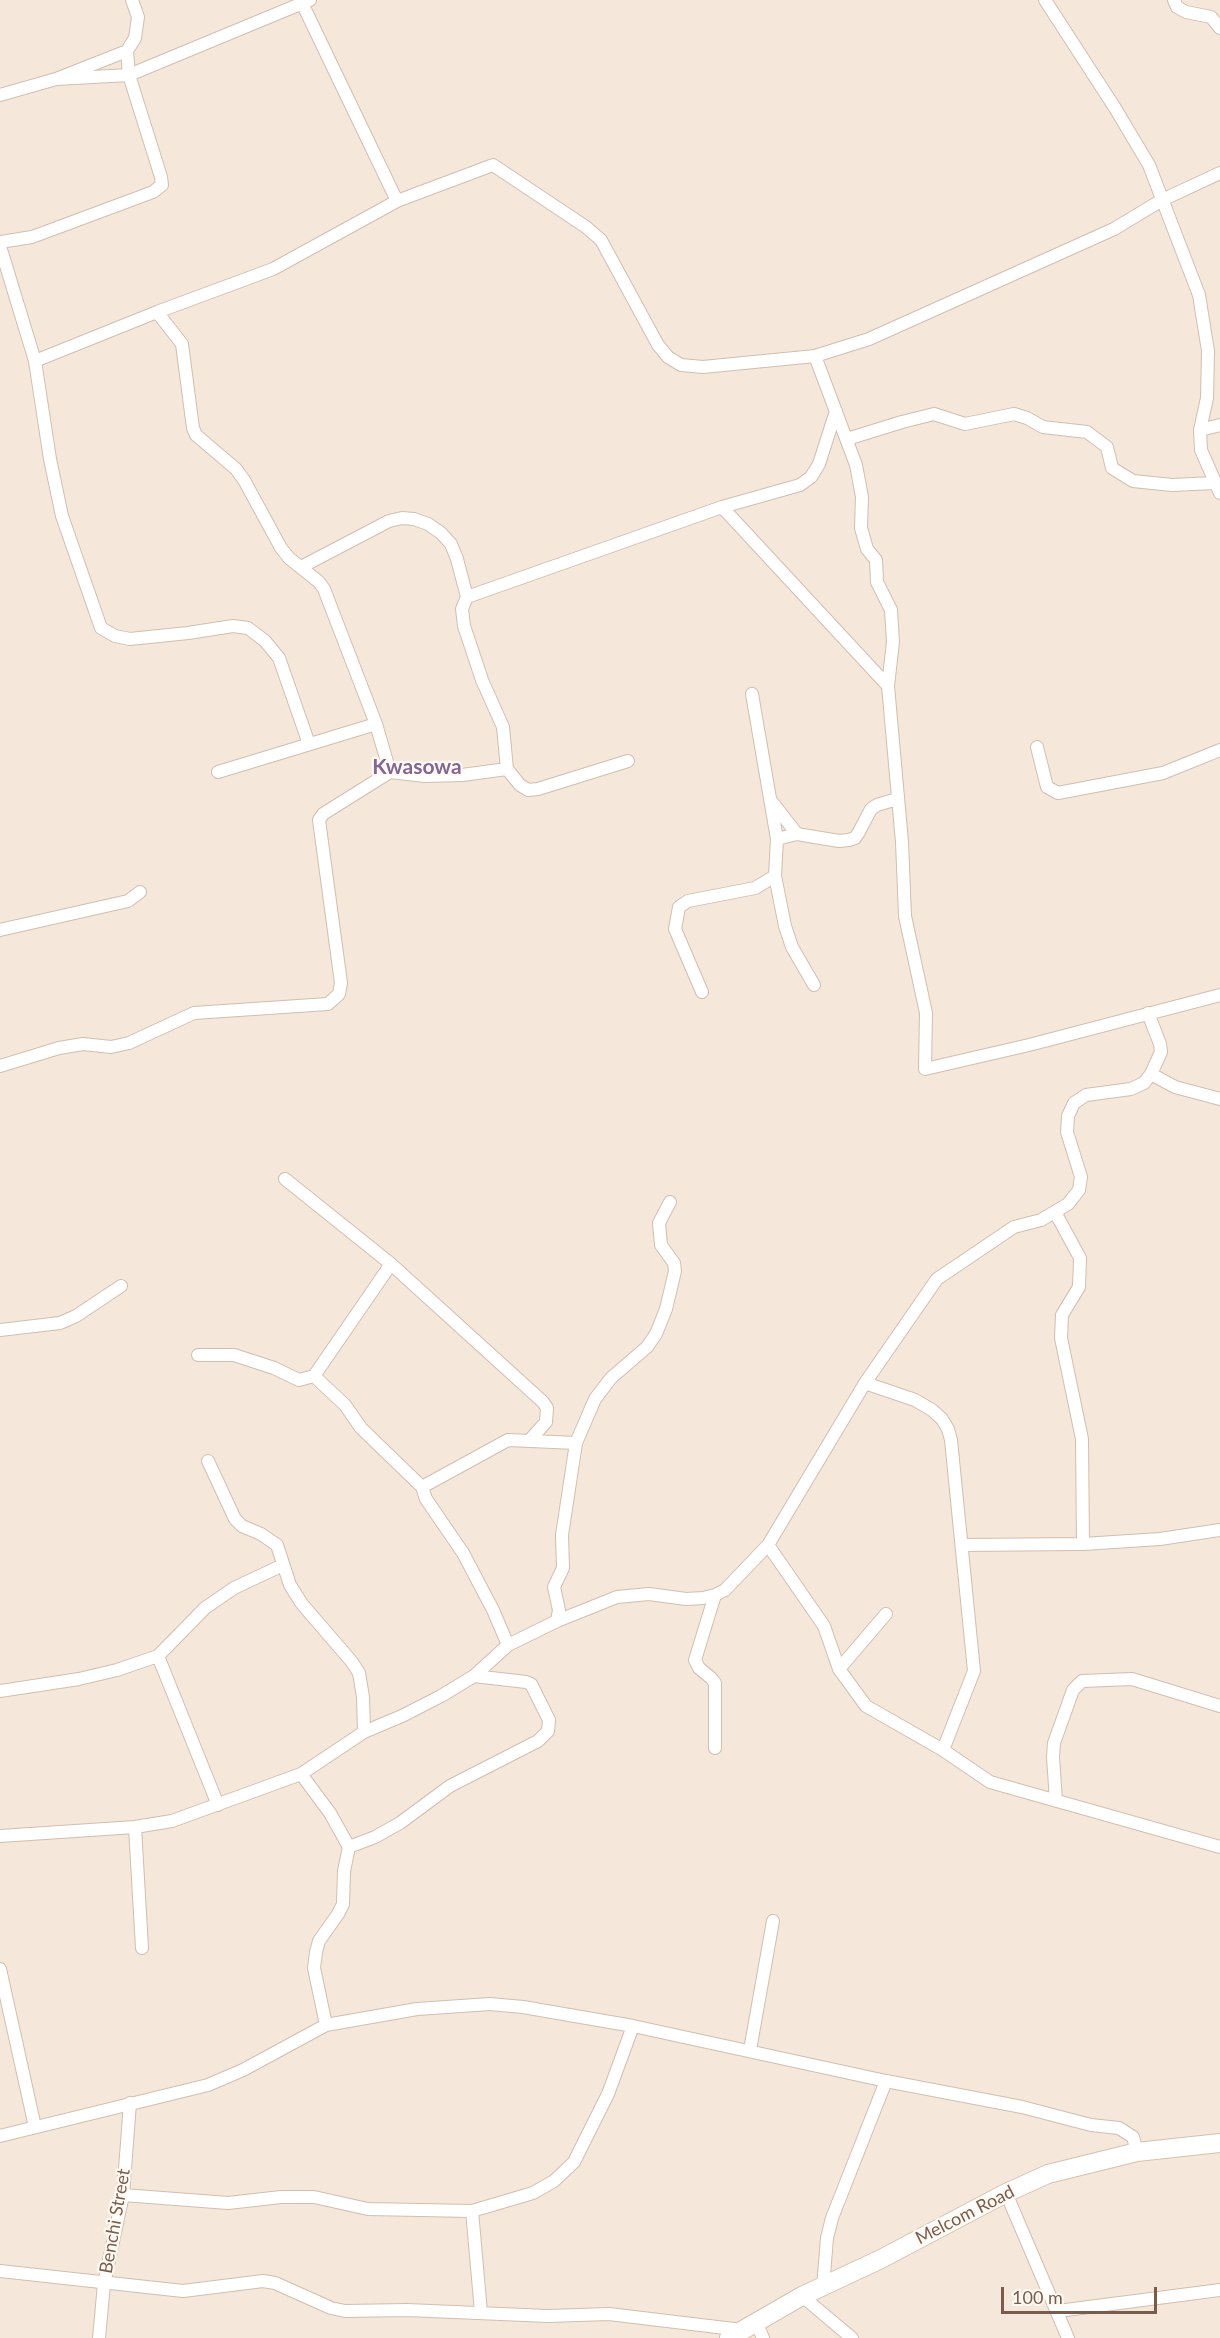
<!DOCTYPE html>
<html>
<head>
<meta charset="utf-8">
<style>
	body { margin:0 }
	#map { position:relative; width:1220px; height:2338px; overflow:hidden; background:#fdf6ec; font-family:Lato,sans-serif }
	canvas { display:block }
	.scale { position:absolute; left:1001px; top:2287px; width:156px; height:27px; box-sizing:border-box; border:3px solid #7a5c4d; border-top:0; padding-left:8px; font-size:18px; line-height:21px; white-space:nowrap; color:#7a5c4d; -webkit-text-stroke:4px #fffaf3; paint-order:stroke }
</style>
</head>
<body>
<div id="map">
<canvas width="1220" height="2338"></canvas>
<div class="scale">100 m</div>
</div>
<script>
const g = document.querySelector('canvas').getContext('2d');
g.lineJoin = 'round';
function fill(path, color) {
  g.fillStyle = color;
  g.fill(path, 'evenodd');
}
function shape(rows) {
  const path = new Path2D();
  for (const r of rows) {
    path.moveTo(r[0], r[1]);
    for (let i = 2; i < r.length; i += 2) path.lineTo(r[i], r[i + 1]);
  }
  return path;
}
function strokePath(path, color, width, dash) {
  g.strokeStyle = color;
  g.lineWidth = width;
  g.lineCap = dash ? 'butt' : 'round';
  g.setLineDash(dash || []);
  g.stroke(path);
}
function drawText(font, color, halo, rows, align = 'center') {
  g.font = font + ' Lato,sans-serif';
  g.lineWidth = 4.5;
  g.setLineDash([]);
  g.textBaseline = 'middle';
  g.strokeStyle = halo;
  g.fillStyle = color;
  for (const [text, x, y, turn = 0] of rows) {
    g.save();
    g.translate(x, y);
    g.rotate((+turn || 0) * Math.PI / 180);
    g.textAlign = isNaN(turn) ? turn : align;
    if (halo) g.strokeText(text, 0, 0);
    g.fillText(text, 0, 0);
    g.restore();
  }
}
fill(shape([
	[0,0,1220,0,1220,2338,0,2338]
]), '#f5e8da');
const minor = shape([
	[1045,0,1115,108,1149,165,1199,295,1208,351,1207,398,1200,430,1201,450,1220,493],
	[1174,0,1177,7,1186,12,1211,17,1220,28],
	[302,3,397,201],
	[56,79,129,75,310,0],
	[0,95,56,79,127,51],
	[0,242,32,237,153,192,162,185,161,177,129,75,127,51,135,38,138,17,132,0],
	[0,246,35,361,50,459,62,516,101,628,115,636,130,639,188,633,233,626,248,628,265,641,279,658,309,744],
	[157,312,182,344,193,428,196,435,236,469,244,480,281,548,289,558,319,582,324,589,376,724,390,772],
	[815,356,856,465,862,497,861,528,867,549,876,560,877,582,891,610,893,642,888,686,902,842,905,916,926,1013,925,1069,1029,1045,1220,995],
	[35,361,157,312,273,269,397,201,493,165,586,227,601,240,658,345,668,357,681,365,703,367,815,356,869,339,1114,229,1162,200,1220,173],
	[1200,430,1220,425],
	[847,439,902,422,934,414,965,424,1014,414,1027,418,1043,427,1087,432,1107,447,1112,468,1133,481,1172,485,1215,483],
	[722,507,888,686],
	[301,567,389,521,402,518,414,519,428,524,441,533,451,544,457,559,467,597,462,609,464,626,482,680,503,727,507,769,520,785,528,790,538,789,628,761],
	[467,597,722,507,800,485,811,477,819,464,836,411],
	[752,694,777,839,775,876,785,926,792,947,814,985],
	[1037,747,1047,787,1058,793,1163,773,1220,750],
	[218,772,376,724],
	[772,802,797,834],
	[777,839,797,834,839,841,849,840,855,838,859,832,871,809,877,805,897,799],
	[0,930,128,901,140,892],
	[702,992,675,929,679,907,688,901,755,888,775,876],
	[0,1066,59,1048,83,1044,111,1047,129,1043,194,1013,328,1004,339,994,341,983,319,820,323,814,390,772,425,776,462,775,507,769],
	[1151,1074,1175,1087,1220,1099],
	[285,1179,391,1264,543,1402,547,1408,546,1422,529,1441],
	[1055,1212,1080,1258,1079,1287,1062,1315,1061,1338,1082,1439,1083,1544],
	[391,1264,314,1376,345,1405,361,1428,422,1487,426,1499,463,1553,493,1610,508,1645],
	[0,1330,60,1323,76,1316,121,1286],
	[198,1355,234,1355,274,1368,299,1380,314,1376],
	[865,1383,915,1400,932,1410,942,1419,948,1429,951,1440,974,1671,943,1750],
	[208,1461,235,1519,242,1526,261,1534,277,1545,290,1585,302,1604,352,1662,359,1673,363,1697,364,1732],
	[422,1487,508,1440,576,1443],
	[768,1545,824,1626,839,1669,866,1706,943,1750,990,1782,1220,1847],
	[962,1545,1083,1544,1160,1539,1220,1530],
	[557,1621,559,1610,554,1587,563,1568,562,1535,576,1443,595,1399,611,1378,647,1347,656,1334,666,1309,675,1271,674,1263,661,1245,659,1223,670,1202],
	[158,1656,218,1805],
	[839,1669,886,1614],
	[0,1691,79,1679,117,1670,158,1656,205,1608,234,1588,283,1565],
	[715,1748,715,1683,711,1678,699,1668,695,1660,715,1595],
	[301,1774,330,1813,349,1847,344,1871,343,1904,338,1914,319,1941,316,1952,314,1968,326,2025],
	[1056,1801,1053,1757,1054,1743,1073,1690,1082,1681,1132,1679,1220,1706],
	[135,1827,142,1948],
	[0,1836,135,1827,172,1821,301,1774,364,1732,402,1716,441,1696,474,1676,508,1645,557,1621,617,1597,649,1594,686,1599,703,1598,715,1595,725,1590,768,1545,865,1383,937,1279,1014,1227,1041,1220,1068,1204,1079,1190,1081,1177,1067,1132,1068,1116,1074,1103,1086,1095,1131,1089,1144,1083,1151,1074,1161,1052,1160,1044,1148,1013],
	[349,1847,375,1837,400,1823,450,1786,538,1741,548,1731,549,1720,531,1684,526,1682,474,1676],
	[0,1969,35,2127],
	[750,2050,773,1921],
	[0,2136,208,2085,243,2070,326,2025,417,2009,490,2004,523,2007,633,2026,886,2081,1022,2107,1091,2125,1119,2128,1133,2137,1137,2152],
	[1006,2193,1068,2338],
	[123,2195,228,2203,281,2197,314,2197,368,2209,472,2211,533,2193,554,2181,574,2162,608,2094,633,2026],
	[472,2211,481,2312],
	[0,2271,183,2291,263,2281,275,2283,331,2308,345,2311,407,2310,548,2316,609,2314,742,2330],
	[823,2287,827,2238,832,2218,886,2081],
	[802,2296,852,2338],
	[1058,2311,1220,2290],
	[756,2322,763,2338],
	[99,2338,104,2284,123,2195,130,2103]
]);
const secondary = shape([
	[729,2338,802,2296,881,2259,1006,2193,1048,2174,1137,2152,1220,2143]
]);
strokePath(minor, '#d1beb0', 14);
strokePath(secondary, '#d6c0b0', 20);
strokePath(minor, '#fff', 12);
strokePath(secondary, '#fff', 18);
drawText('18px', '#7a5c4d', '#fffaf3', [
	["Melcom Road",965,2215,-27],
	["Benchi Street",115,2221,-80]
]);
drawText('bold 21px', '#846695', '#fffaf3', [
	["Kwasowa",417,767]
]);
</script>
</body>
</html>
